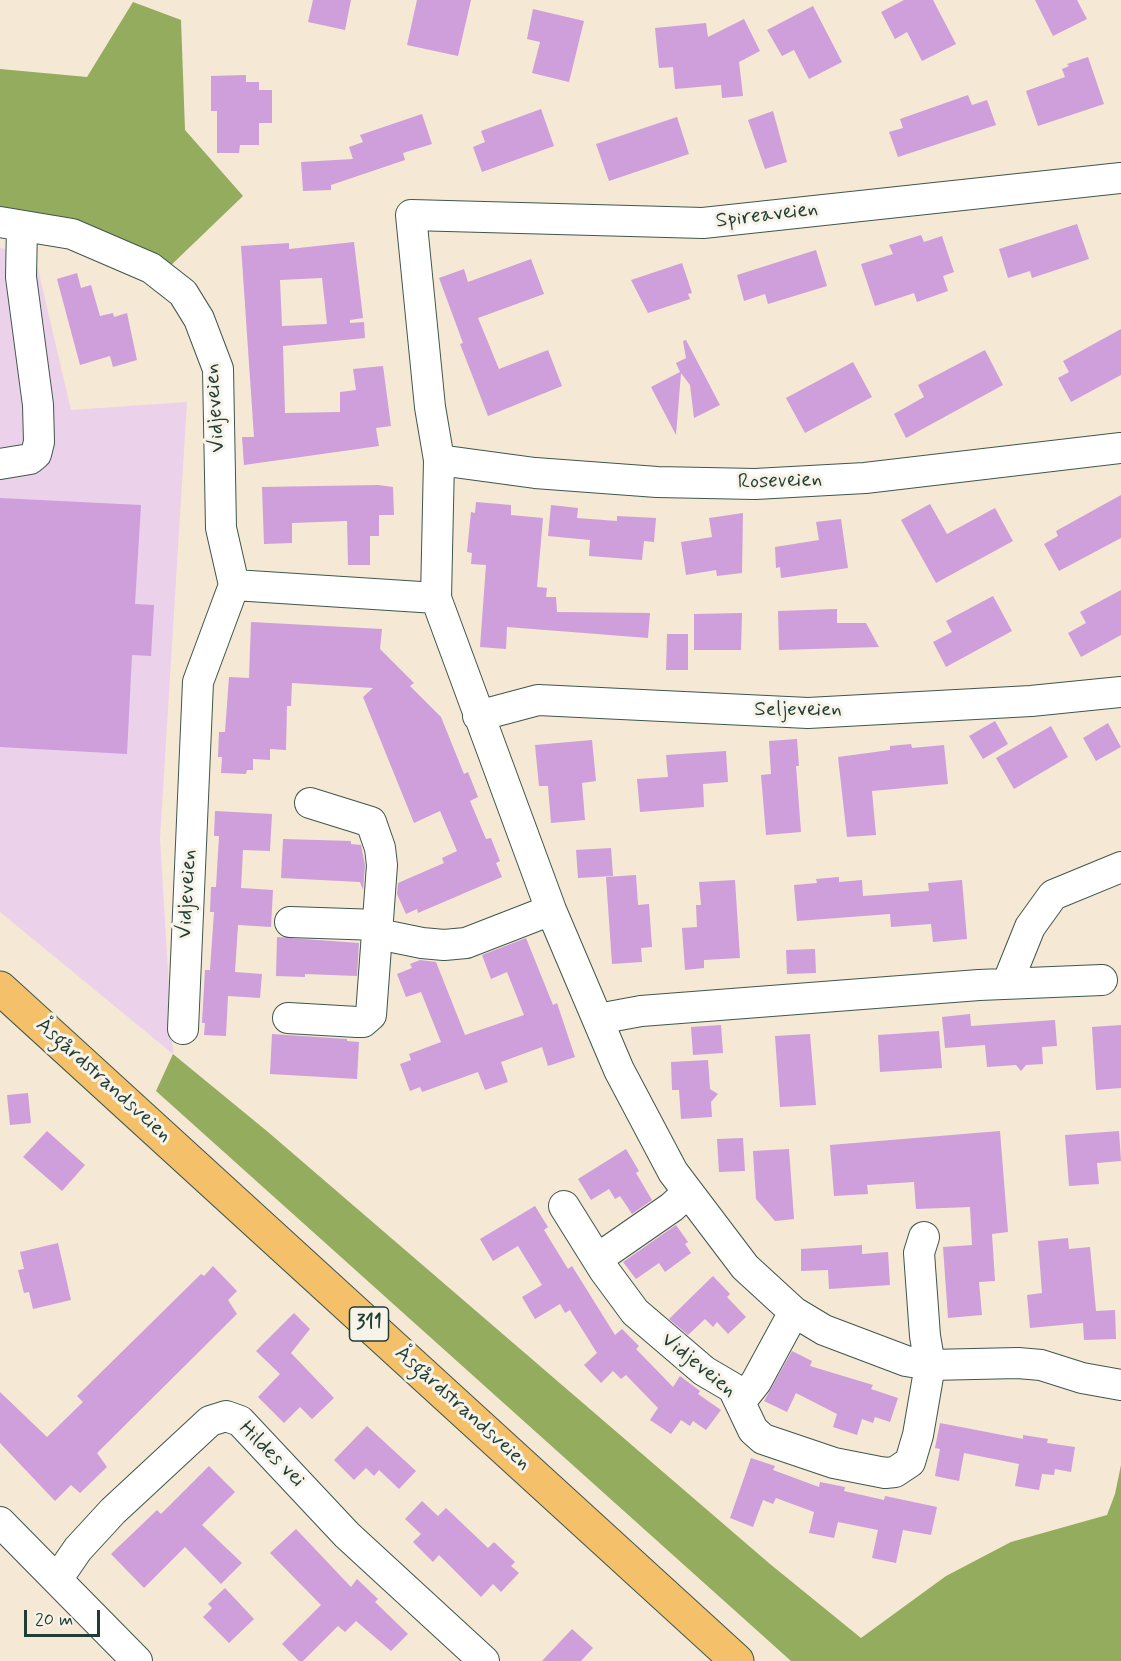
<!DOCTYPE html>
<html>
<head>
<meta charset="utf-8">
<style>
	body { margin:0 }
	#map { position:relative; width:1121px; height:1661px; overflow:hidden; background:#f5e8d4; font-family:Mynerve,sans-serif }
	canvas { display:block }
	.scale { position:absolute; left:24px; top:1610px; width:76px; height:27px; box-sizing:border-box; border:3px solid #1f3d34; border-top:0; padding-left:8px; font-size:18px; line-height:21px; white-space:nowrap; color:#1f3d34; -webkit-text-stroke:4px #f7f3e8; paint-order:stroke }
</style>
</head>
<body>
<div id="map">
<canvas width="1121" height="1661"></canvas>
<div class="scale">20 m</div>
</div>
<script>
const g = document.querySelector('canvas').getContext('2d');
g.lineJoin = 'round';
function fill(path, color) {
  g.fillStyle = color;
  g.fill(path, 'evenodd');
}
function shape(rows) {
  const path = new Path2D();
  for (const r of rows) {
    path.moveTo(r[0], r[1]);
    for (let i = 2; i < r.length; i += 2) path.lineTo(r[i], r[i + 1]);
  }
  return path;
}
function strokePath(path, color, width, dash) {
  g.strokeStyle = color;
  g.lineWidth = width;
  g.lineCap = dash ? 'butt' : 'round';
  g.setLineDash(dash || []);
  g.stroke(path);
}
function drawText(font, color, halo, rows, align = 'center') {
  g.font = font + ' Mynerve,sans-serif';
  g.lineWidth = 6;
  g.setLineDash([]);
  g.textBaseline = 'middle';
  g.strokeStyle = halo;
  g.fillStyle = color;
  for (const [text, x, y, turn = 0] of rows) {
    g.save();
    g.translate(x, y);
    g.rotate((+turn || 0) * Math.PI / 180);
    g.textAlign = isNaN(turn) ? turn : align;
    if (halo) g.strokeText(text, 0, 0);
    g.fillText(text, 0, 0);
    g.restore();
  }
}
fill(shape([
	[0,248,34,252,71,410,187,402,160,839,173,1054,0,912]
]), '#ecd1ea');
fill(shape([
	[133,2,181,20,185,130,243,196,167,269,0,209,0,69,87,77],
	[173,1054,268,1132,770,1564,861,1638,946,1576,1011,1542,1107,1515,1115,1494,1121,1465,1121,1661,791,1661,156,1091]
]), '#93ac5e');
fill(shape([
	[313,0,351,0,345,30,308,22],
	[417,0,471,0,458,56,407,45],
	[904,0,933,0,956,44,922,61,907,32,895,39,881,12],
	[1035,0,1077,0,1087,19,1053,36],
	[813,6,842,62,809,79,794,50,782,56,767,30],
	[533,9,584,21,569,82,532,73,540,42,527,39],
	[744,19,760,51,739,62,743,96,722,98,721,85,675,89,673,67,659,68,655,28,706,23,708,37],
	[1088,57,1104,104,1038,126,1026,91,1065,77,1062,69,1069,66,1067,64],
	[246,75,246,82,259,82,259,90,272,90,272,123,259,123,259,145,240,145,239,153,217,153,217,111,211,111,211,76],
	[968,95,972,105,987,100,996,125,898,157,889,132,903,128,900,119],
	[541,109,554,146,482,172,473,147,485,142,481,131],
	[773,111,787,162,765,169,748,120],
	[422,114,432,144,403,153,405,160,331,185,331,190,303,191,301,162,353,159,349,147,363,142,360,135],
	[677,117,689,154,609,181,596,144],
	[1077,224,1089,259,1032,278,1030,271,1008,278,999,249],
	[921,235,924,242,942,236,954,272,943,276,948,291,917,302,914,293,875,306,861,264,893,254,889,245],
	[354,242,363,318,350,320,350,323,364,322,365,338,283,346,285,413,340,412,340,392,356,390,353,369,383,366,391,426,376,428,379,446,244,465,242,437,254,437,241,246,289,243,289,249],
	[322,278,327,324,282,326,280,280],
	[816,250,827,286,768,304,765,294,744,301,737,275],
	[531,259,544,294,478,318,499,369,548,350,562,386,488,416,460,344,463,343,439,278,464,269,468,282],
	[682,263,692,293,688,294,690,299,648,313,631,280],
	[77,273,81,288,91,285,100,316,113,313,114,317,127,313,137,360,113,367,110,356,80,365,57,279],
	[1121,329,1121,375,1071,402,1058,378,1069,372,1063,361],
	[686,340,720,405,694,418,690,385,681,373,676,435,651,387,680,372,676,363,686,358,683,341],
	[985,350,1003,385,906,438,894,414,924,397,918,385],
	[853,362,872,397,805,433,786,398],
	[378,485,393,487,394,515,379,515,379,536,370,536,370,565,348,565,347,521,292,523,292,543,264,544,262,487],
	[1121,495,1121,538,1059,571,1044,544,1058,536,1056,531],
	[0,498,141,505,135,604,154,605,151,656,132,655,127,754,0,747],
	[476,502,511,505,511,515,543,518,537,587,547,588,546,597,556,597,557,612,650,613,648,638,507,627,506,649,480,647,486,565,471,564,472,553,467,552,471,512,475,513],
	[930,504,947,534,995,508,1013,541,936,583,901,520],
	[551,505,578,508,577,518,617,521,617,516,656,518,654,542,644,541,642,560,589,556,590,540,548,536],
	[743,513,742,573,717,576,716,570,686,575,681,542,712,537,709,518],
	[841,519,848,568,781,578,780,567,776,568,775,547,819,540,816,522],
	[1121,590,1121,635,1081,657,1068,633,1086,623,1080,612],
	[993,596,1012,631,946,667,933,642,952,632,946,621],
	[837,609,837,623,866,623,879,647,779,650,778,611],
	[742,613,741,650,694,650,694,614],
	[251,622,382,629,380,649,414,683,410,686,441,717,464,774,468,772,478,797,470,801,486,839,491,838,500,861,496,863,502,877,418,913,417,909,406,914,397,894,398,883,444,863,442,858,457,851,440,811,414,823,363,697,373,688,292,683,291,706,287,706,286,750,270,749,270,760,253,759,253,770,247,770,246,774,221,773,222,757,218,757,219,732,225,732,229,677,249,678],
	[667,634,688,634,688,670,666,670],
	[995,721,1008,744,983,759,969,736],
	[1108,723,1121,747,1096,761,1083,738],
	[1051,726,1068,757,1014,789,996,758],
	[797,739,799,766,796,766,801,832,766,835,761,775,771,774,769,741],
	[592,740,596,781,582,783,585,820,551,823,548,786,539,786,535,745],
	[911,744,912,748,944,745,948,784,872,791,876,835,847,837,838,757,890,750,890,746],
	[726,751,728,782,703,784,704,807,640,812,637,779,668,777,666,755],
	[215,811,272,814,270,851,243,850,241,888,273,890,271,927,238,925,235,972,262,974,260,998,228,996,226,1036,204,1035,205,1023,202,1023,205,970,210,970,214,912,210,912,211,887,216,887,219,836,214,836],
	[283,839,351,841,351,844,361,845,365,865,363,890,360,882,281,878],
	[611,848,613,876,578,878,576,850],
	[636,875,638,905,649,904,652,947,641,948,642,962,612,964,606,877],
	[839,877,839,882,862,880,863,896,929,891,928,883,962,880,967,939,933,942,931,924,891,927,890,914,797,921,794,885,817,883,816,879],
	[735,880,740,958,704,960,704,968,685,970,682,928,697,927,696,905,701,905,699,882],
	[277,937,359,943,357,976,305,974,305,977,276,976],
	[526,938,553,1005,557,1003,575,1057,548,1066,542,1047,501,1062,508,1082,485,1090,478,1072,422,1092,420,1087,410,1091,400,1064,411,1060,409,1054,441,1042,421,992,406,997,397,974,412,968,410,964,420,960,436,962,465,1035,524,1015,507,972,491,979,482,955],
	[815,949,816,973,787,974,786,950],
	[970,1014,971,1026,1055,1020,1057,1046,1042,1047,1043,1064,1026,1065,1021,1071,1016,1065,987,1067,985,1045,945,1048,942,1017],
	[721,1025,723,1053,693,1055,691,1027],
	[1121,1025,1121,1088,1096,1090,1092,1027],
	[939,1031,942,1068,880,1072,878,1035],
	[272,1034,347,1039,347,1041,359,1042,357,1079,270,1074],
	[810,1034,816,1105,780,1107,775,1036],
	[708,1060,710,1089,718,1094,711,1102,712,1117,681,1119,679,1090,672,1090,671,1062],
	[28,1093,31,1123,10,1125,7,1095],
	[47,1131,85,1165,62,1191,23,1157],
	[1000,1131,1008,1232,992,1234,995,1281,979,1282,982,1315,948,1318,943,1247,972,1245,970,1207,916,1209,914,1182,867,1185,868,1194,834,1196,830,1145],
	[1119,1131,1121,1161,1097,1163,1099,1184,1069,1186,1065,1135],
	[743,1138,745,1171,719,1172,717,1139],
	[626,1149,639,1171,636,1173,652,1200,632,1214,620,1196,615,1199,609,1189,591,1200,578,1179],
	[789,1149,794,1219,775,1221,756,1199,753,1151],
	[535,1206,548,1227,544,1230,568,1269,572,1266,615,1335,622,1329,639,1346,636,1349,673,1387,680,1376,700,1391,698,1394,721,1410,706,1430,693,1421,690,1426,681,1420,671,1434,650,1420,658,1408,626,1375,621,1379,613,1371,601,1383,584,1365,597,1353,570,1310,565,1313,560,1304,535,1319,522,1297,542,1285,518,1246,493,1261,480,1239],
	[676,1225,688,1242,685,1244,691,1253,665,1272,659,1263,636,1279,623,1262],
	[1068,1238,1069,1249,1090,1247,1096,1311,1115,1310,1116,1339,1084,1340,1083,1323,1030,1328,1027,1295,1042,1293,1038,1241],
	[58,1243,71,1300,33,1309,29,1292,24,1293,18,1270,24,1269,20,1252],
	[862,1245,862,1254,888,1252,890,1285,829,1289,828,1270,801,1271,801,1249],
	[213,1266,237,1291,228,1300,237,1314,97,1453,107,1467,80,1493,71,1485,55,1501,0,1443,0,1392,47,1437,83,1402,77,1396,201,1274,204,1276],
	[713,1276,730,1294,727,1297,746,1317,728,1334,717,1322,713,1327,705,1319,688,1335,669,1319],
	[294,1313,310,1329,291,1353,334,1398,312,1419,300,1407,284,1423,258,1397,280,1374,256,1351],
	[792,1351,812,1361,810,1366,873,1385,871,1389,898,1398,890,1422,875,1417,873,1423,862,1419,857,1435,833,1427,837,1414,796,1393,787,1412,764,1401],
	[940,1423,1023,1439,1023,1435,1048,1439,1047,1443,1075,1447,1071,1472,1055,1469,1054,1475,1042,1474,1039,1490,1015,1486,1019,1464,964,1453,959,1481,935,1476,940,1449,935,1448],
	[367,1426,416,1471,399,1489,379,1470,374,1476,366,1468,354,1480,334,1460],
	[751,1458,775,1466,773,1470,819,1487,820,1482,845,1487,844,1491,884,1500,885,1496,937,1507,931,1535,903,1530,896,1563,872,1558,878,1530,838,1522,834,1538,809,1533,814,1512,776,1498,773,1504,763,1500,753,1527,730,1518],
	[209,1466,235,1492,202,1525,242,1563,221,1584,185,1547,144,1588,111,1554,157,1510,161,1514],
	[422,1501,438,1516,446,1508,488,1548,494,1542,515,1562,511,1566,519,1573,501,1592,493,1584,481,1597,439,1555,433,1562,413,1542,421,1534,405,1519],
	[296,1529,351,1587,357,1579,378,1599,375,1602,408,1634,391,1651,356,1621,345,1632,338,1626,303,1661,299,1661,282,1644,321,1605,270,1553],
	[225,1588,254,1619,229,1643,203,1617,212,1608,208,1604],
	[572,1629,593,1648,581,1661,542,1661]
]), '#ce9fda');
const minor = shape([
	[1121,178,703,223,411,215,430,407,439,460,436,598,551,910,619,1070,673,1172,745,1267,794,1312,824,1330,906,1361,930,1365,1018,1363,1041,1365,1082,1378,1121,1385],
	[0,222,72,234,151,268,183,293,199,319,218,369,221,528,234,585,198,682,183,1029],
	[439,460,535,473,657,482,755,484,865,478,1121,448],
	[0,464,30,459,36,454,39,442,38,405,21,277,22,226],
	[234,585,436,598],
	[478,716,538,700,808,713,1031,701,1121,692],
	[290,922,378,925],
	[378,934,422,943,444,945,466,943,551,910],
	[1007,984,1030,927,1053,895,1121,867],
	[288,1018,357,1022,363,1022,371,1015,382,865,380,848,371,822,310,803],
	[598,1019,641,1011,979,985,1102,980],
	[564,1206,604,1270,635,1312,704,1371,733,1388,753,1430,763,1439,834,1463,885,1473,895,1472,910,1462,918,1435,930,1365,925,1336,919,1253,924,1237],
	[597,1256,610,1250,672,1207,687,1193],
	[741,1401,756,1382,794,1312],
	[0,1522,137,1661],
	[58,1578,78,1549,113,1511,210,1421,226,1416,240,1421,347,1535,484,1661]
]);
const major = shape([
	[0,988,737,1661]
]);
strokePath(minor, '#3f574c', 32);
strokePath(major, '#3f574c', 35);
strokePath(minor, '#fff', 30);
strokePath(major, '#f4c16a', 33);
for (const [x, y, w] of [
	[369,1324,39]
]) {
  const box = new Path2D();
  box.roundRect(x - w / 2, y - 17, w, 34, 4.5);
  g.fillStyle = '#f7f3e8';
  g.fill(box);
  strokePath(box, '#1f3d34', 1.5);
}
drawText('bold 20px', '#1f3d34', null, [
	["311",369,1324]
]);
drawText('21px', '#1f3d34', '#f7f3e8', [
	["Spireaveien",767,216,-7],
	["Vidjeveien",216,408,-94],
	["Roseveien",780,482,-2],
	["Seljeveien",798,711],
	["Vidjeveien",188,894,-87],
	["Åsgårdstrandsveien",103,1081,42],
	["Vidjeveien",698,1366,39],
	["Åsgårdstrandsveien",462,1409,42],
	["Hildes vei",271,1455,45]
]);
</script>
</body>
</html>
